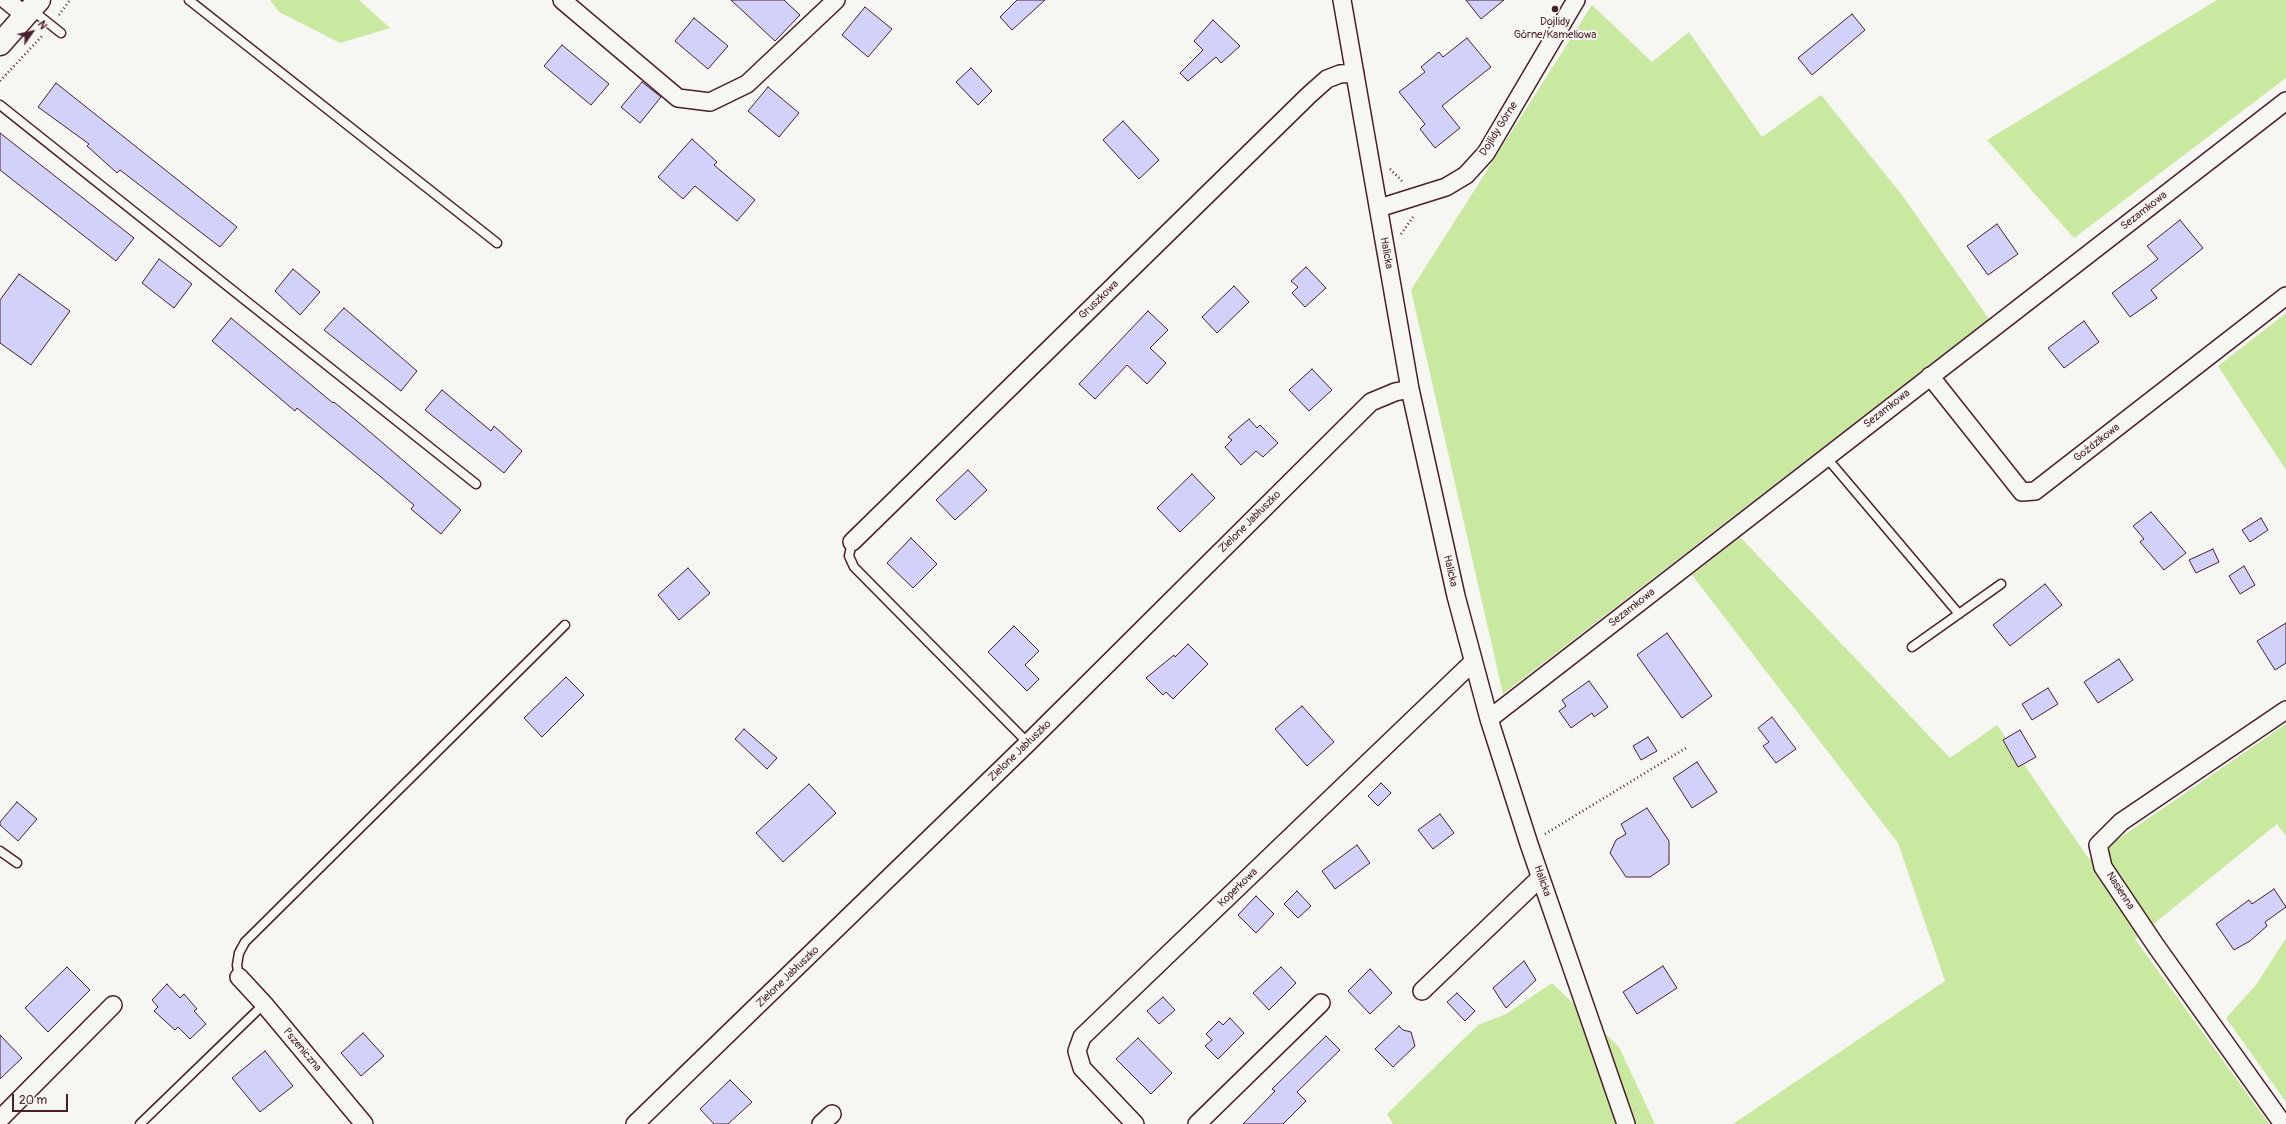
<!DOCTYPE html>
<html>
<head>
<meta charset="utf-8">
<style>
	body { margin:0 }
	#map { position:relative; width:2286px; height:1124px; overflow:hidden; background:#f6f6f2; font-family:Pangolin,sans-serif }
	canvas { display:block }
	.north { position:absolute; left:12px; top:12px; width:40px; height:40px; -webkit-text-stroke:3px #f6f6f2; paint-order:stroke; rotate:56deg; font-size:11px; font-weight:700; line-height:16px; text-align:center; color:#4a1f2b }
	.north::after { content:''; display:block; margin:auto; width:14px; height:18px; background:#4a1f2b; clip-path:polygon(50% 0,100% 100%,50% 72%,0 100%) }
	.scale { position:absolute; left:12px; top:1094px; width:56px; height:18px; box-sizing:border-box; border:2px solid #4a1f2b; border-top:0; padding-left:5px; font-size:12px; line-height:14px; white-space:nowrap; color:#4a1f2b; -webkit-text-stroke:3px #f6f6f2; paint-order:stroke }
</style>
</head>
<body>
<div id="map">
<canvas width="2286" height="1124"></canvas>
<div class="north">N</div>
<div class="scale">20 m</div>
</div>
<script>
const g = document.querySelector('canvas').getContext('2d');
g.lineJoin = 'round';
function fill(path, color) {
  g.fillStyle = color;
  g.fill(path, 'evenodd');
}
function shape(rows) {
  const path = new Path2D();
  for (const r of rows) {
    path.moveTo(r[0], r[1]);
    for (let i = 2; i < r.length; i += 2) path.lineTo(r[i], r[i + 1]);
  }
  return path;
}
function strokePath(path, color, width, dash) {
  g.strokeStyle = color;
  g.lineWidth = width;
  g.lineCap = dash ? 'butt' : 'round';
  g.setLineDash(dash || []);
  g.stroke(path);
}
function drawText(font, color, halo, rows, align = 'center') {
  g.font = font + ' Pangolin,sans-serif';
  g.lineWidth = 4;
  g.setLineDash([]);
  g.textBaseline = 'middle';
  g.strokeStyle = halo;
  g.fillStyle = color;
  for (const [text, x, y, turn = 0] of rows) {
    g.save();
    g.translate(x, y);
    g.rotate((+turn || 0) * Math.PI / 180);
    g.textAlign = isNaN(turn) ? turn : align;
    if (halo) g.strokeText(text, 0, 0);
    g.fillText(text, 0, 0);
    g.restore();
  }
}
fill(shape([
	[270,0,359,0,390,28,340,43,279,12],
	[2217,0,2286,0,2286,78,2074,238,1987,140],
	[1592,5,1652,62,1689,32,1762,137,1821,95,1902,195,1989,319,1503,694,1411,290],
	[2286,313,2286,470,2218,366],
	[1740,537,1950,758,1997,725,2089,859,2286,724,2286,836,2277,824,2135,939,2269,1124,1733,1124,1945,981,1898,843,1692,575],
	[2286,938,2286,1102,2226,1018,2256,985],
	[1552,983,1619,1047,1655,1124,1393,1124,1387,1114,1478,1025,1506,1014]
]), '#c9e9a0');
const building = shape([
	[731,0,784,0,800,15,775,41,731,0],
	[1017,0,1045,0,1012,30,1000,17,1017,0],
	[1466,0,1504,0,1481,19,1466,0],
	[865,7,892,29,868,57,842,35,865,7],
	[1852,14,1865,30,1812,75,1798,58,1852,14],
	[694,18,728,46,708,69,675,41,694,18],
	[1213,20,1240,46,1221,63,1216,57,1188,81,1180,73,1203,50,1194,41,1213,20],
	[1467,38,1491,67,1442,106,1460,128,1435,148,1420,129,1425,124,1399,92,1425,72,1421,67,1439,52,1443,57,1467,38],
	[562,45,609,84,591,105,544,66,562,45],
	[971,68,992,91,978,105,956,82,971,68],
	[642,82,661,97,640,123,621,107,642,82],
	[56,83,237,227,220,247,120,170,117,173,87,146,89,144,38,107,56,83],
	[768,87,799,113,779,137,748,111,768,87],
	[1123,121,1159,160,1139,179,1103,140,1123,121],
	[0,133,134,238,116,261,0,170,0,133],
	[692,139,717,162,714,165,755,200,737,221,695,186,683,199,658,177,692,139],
	[2180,220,2203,248,2151,290,2157,298,2130,317,2112,293,2158,259,2147,246,2180,220],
	[1997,224,2018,254,1988,275,1967,246,1997,224],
	[159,259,192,284,174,308,142,283,159,259],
	[1306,267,1326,288,1305,307,1292,293,1298,287,1291,281,1306,267],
	[293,269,320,292,300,315,275,291,293,269],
	[19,274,70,311,31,365,0,343,0,300,19,274],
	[1234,286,1249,302,1217,333,1202,317,1234,286],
	[344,308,417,371,401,391,324,330,344,308],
	[1148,311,1168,330,1150,348,1166,363,1147,384,1127,365,1095,399,1079,384,1148,311],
	[231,318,333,403,334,402,363,426,461,510,441,534,411,509,414,505,381,477,297,408,295,411,212,341,231,318],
	[2084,321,2099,342,2064,368,2048,348,2084,321],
	[1312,369,1332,390,1309,411,1289,390,1312,369],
	[442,390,491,431,494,426,522,451,504,473,425,410,442,390],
	[1249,419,1257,428,1260,425,1278,443,1263,457,1256,451,1241,465,1225,447,1232,440,1228,437,1249,419],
	[968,470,987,490,955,520,936,500,968,470],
	[1192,474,1215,498,1180,532,1157,508,1192,474],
	[2151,512,2186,553,2164,570,2140,542,2144,539,2133,526,2151,512],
	[2261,518,2268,530,2250,542,2242,530,2261,518],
	[911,538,937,564,913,588,887,563,911,538],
	[2213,549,2219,562,2196,573,2189,560,2213,549],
	[2244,566,2255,585,2240,594,2229,576,2244,566],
	[688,568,710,593,679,620,658,595,688,568],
	[2045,584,2062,605,2010,646,1993,625,2045,584],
	[2286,623,2286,663,2275,670,2257,641,2286,623],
	[1014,626,1039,651,1025,665,1039,679,1027,691,988,652,1014,626],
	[1667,633,1712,696,1682,718,1637,655,1667,633],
	[1188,644,1208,664,1173,699,1166,692,1163,695,1146,678,1174,655,1175,657,1188,644],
	[2119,659,2133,680,2098,703,2084,682,2119,659],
	[566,677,584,695,542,737,524,718,566,677],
	[1589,681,1608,707,1594,717,1592,713,1571,728,1559,711,1566,706,1562,700,1589,681],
	[2048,688,2058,704,2032,720,2022,704,2048,688],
	[1302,706,1334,742,1307,766,1275,729,1302,706],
	[1772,717,1796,749,1776,763,1763,746,1769,742,1758,728,1772,717],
	[744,729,777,758,767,769,735,739,744,729],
	[2020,730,2036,757,2018,767,2003,740,2020,730],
	[1648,737,1657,751,1641,760,1633,746,1648,737],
	[1697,762,1717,792,1692,808,1673,778,1697,762],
	[1381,783,1391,793,1378,806,1368,796,1381,783],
	[809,784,836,813,783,862,756,833,809,784],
	[17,802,37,819,18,841,0,825,0,822,17,802],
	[1647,808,1669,841,1669,864,1650,877,1626,877,1610,853,1616,840,1626,834,1621,824,1647,808],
	[1440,814,1454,833,1433,849,1418,830,1440,814],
	[1357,845,1370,863,1335,889,1322,871,1357,845],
	[2274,889,2286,907,2265,922,2267,926,2250,941,2234,950,2216,924,2249,900,2252,904,2274,889],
	[1297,891,1311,906,1298,918,1284,904,1297,891],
	[1256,896,1274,914,1256,933,1238,915,1256,896],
	[1524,961,1536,980,1506,1008,1493,988,1524,961],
	[1663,966,1677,988,1637,1014,1623,992,1663,966],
	[67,967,90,990,48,1032,25,1008,67,967],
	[1281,967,1296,983,1269,1010,1253,993,1281,967],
	[1370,969,1392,993,1370,1014,1348,991,1370,969],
	[167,984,180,998,184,994,197,1009,194,1011,206,1024,190,1039,178,1027,175,1030,154,1011,158,1007,152,1000,167,984],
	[1457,993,1475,1011,1465,1021,1447,1002,1457,993],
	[1163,997,1175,1010,1159,1024,1147,1011,1163,997],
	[1230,1018,1244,1033,1218,1059,1205,1046,1212,1040,1206,1034,1219,1021,1223,1025,1230,1018],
	[1399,1026,1403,1030,1411,1032,1415,1046,1393,1067,1375,1049,1399,1026],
	[363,1033,384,1056,361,1076,341,1053,363,1033],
	[0,1035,22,1058,0,1079,0,1035],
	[1326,1036,1340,1050,1297,1092,1306,1101,1283,1124,1243,1124,1275,1091,1272,1089,1326,1036],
	[1138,1038,1172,1073,1151,1094,1116,1059,1138,1038],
	[265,1051,293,1086,260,1112,232,1078,265,1051],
	[730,1080,752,1102,728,1124,714,1124,700,1109,730,1080]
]);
fill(building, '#d1d1fa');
strokePath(building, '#4a1f2b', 1);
const lane = shape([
	[189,0,497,243],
	[32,10,61,33],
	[0,105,476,484],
	[1826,457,1959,614],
	[852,542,849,556,854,567,1028,743],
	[1912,647,2001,584],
	[0,851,17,863],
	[239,977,237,965,239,953,245,942,565,625],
	[140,1124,264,1004]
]);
const street = shape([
	[6,0,26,16],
	[562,0,678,98,710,102,747,84,836,0],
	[1342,0,1410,389,1456,596,1489,719,1529,844,1626,1124],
	[1379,208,1446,187,1466,175,1486,153,1576,0],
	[1930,376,2022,492,2035,491,2286,296],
	[852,542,1309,95,1327,79,1340,74,1355,73],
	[1489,719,2286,101],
	[239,977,264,1004,364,1124],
	[1422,991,1540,878],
	[0,1119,113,1005],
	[635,1124,1028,743,1371,402,1395,392,1410,389],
	[821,1124,832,1114],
	[1135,1124,1082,1068,1077,1051,1082,1037,1473,662],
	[1197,1124,1321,1003],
	[2283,1124,2156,946,2103,867,2098,845,2121,822,2286,710]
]);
const secondary = shape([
	[0,44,39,0]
]);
strokePath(lane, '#4a1f2b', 11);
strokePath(street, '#4a1f2b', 20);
strokePath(secondary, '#4a1f2b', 25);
strokePath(shape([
	[59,15,70,0],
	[0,81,43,35],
	[1390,169,1402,181],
	[1401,234,1413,217],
	[1545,834,1686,748]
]), '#4a1f2b', 2.5, [1, 3]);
strokePath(lane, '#f6f6f2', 8);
strokePath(street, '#f6f6f2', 17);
strokePath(secondary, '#f6f6f2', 22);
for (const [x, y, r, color] of [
	[1555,9,4,"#4a1f2b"]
]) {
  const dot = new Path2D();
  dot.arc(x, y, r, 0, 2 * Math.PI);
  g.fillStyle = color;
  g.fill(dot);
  strokePath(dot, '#f6f6f2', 1.5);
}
drawText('11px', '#4a1f2b', '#f6f6f2', [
	["Dojlidy",1555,22],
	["Górne/Kameliowa",1555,35]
]);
drawText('11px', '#4a1f2b', '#f6f6f2', [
	["Dojlidy Górne",1499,129,-58],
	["Sezamkowa",2144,211,-38],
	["Halicka",1386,253,80],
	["Gruszkowa",1099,300,-44],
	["Sezamkowa",1887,409,-38],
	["Goździkowa",2097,443,-38],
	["Zielone Jabłuszko",1250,522,-45],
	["Halicka",1450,571,77],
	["Sezamkowa",1632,608,-38],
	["Zielone Jabłuszko",1020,751,-44],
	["Halicka",1542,881,71],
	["Koperkowa",1238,888,-44],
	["Nasienna",2120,891,57],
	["Zielone Jabłuszko",788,977,-44],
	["Pszeniczna",302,1050,50]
]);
</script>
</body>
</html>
